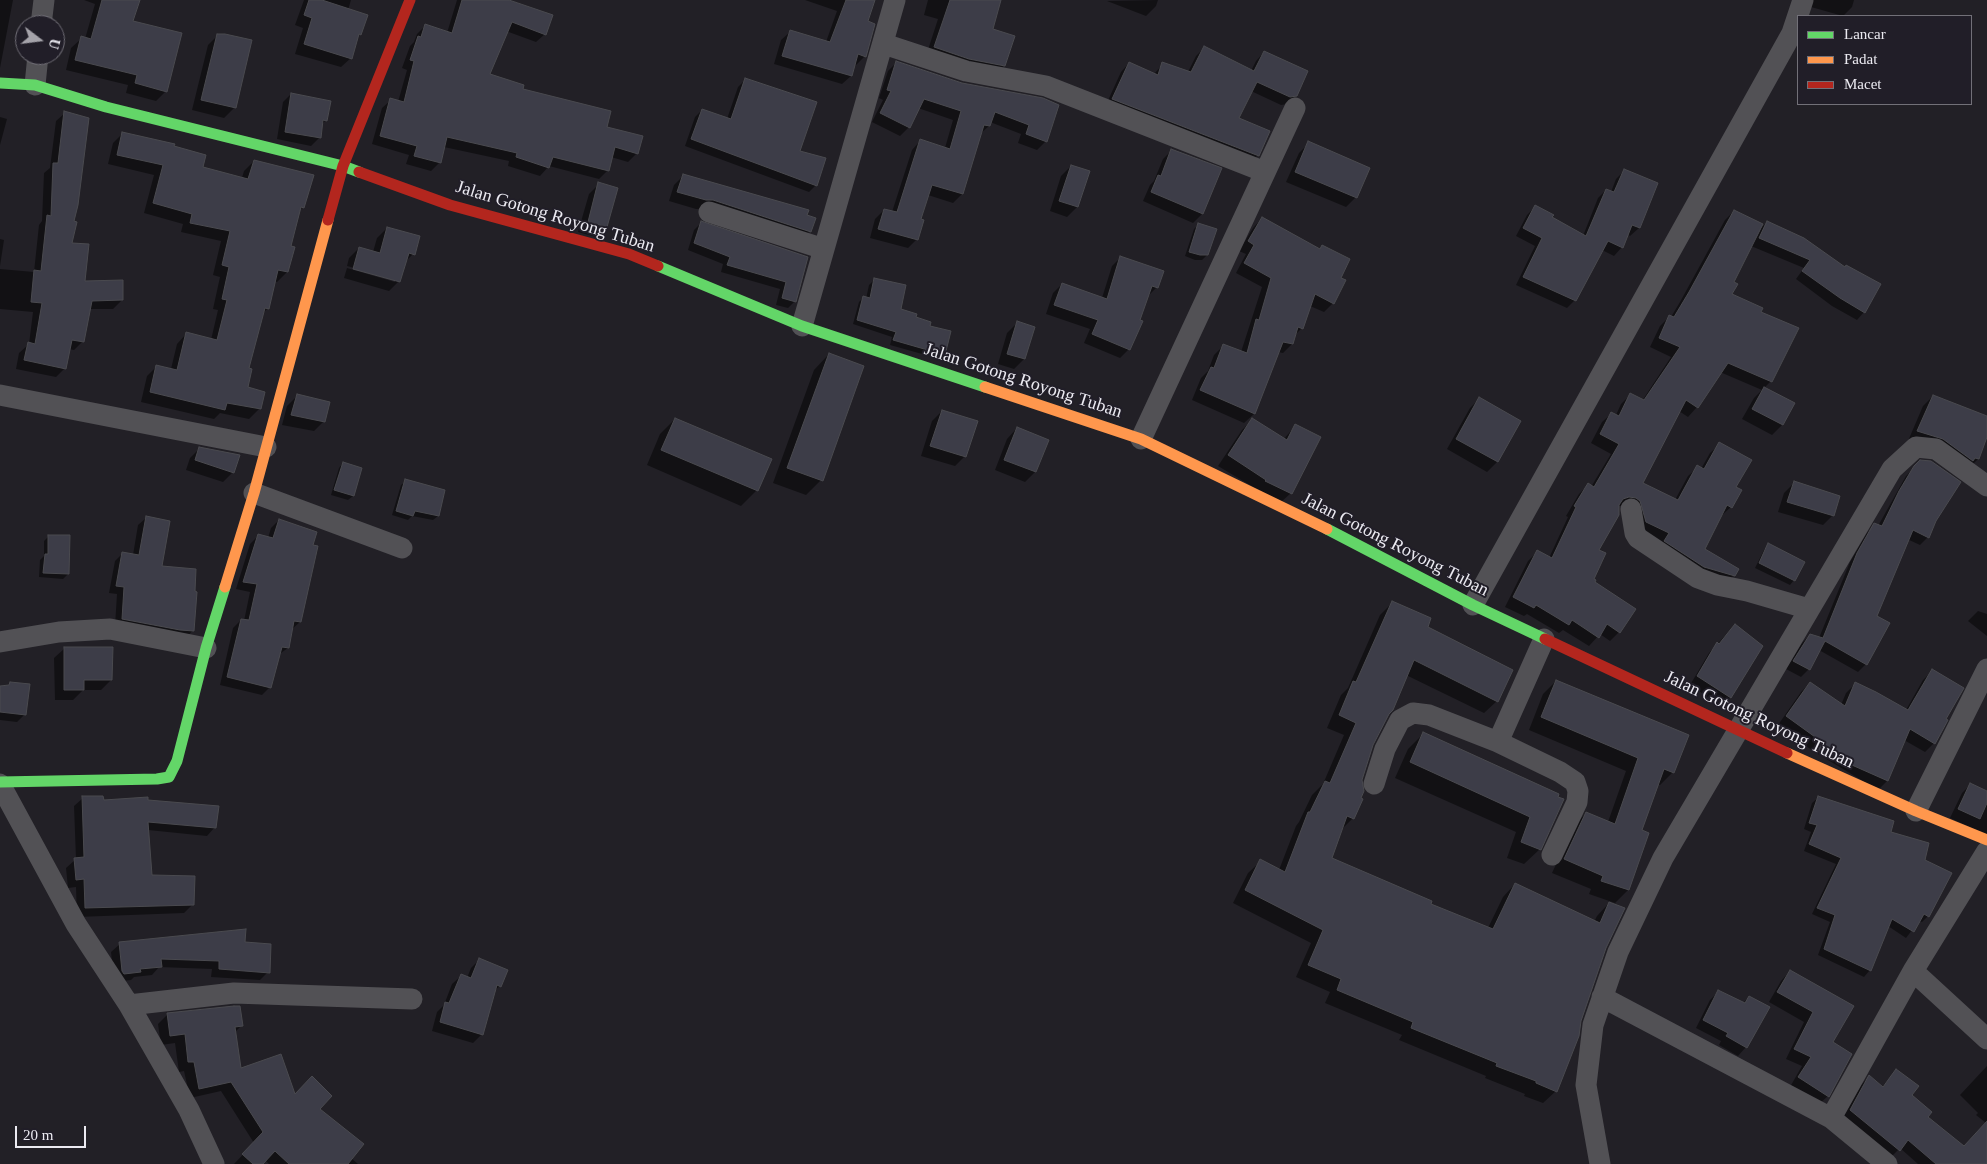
<!DOCTYPE html>
<html>
<head>
<meta charset="utf-8">
<style>
	body { margin:0 }
	#map { position:relative; width:1987px; height:1164px; overflow:hidden; background:#222026; font-family:Georgia,serif }
	canvas { display:block }
	.legend { position:absolute; left:1797px; top:15px; width:175px; height:90px; box-sizing:border-box; background:#211e28; border:1px solid #727078; margin:0; padding:6px 9px; list-style:none; font-size:15px; color:#ebeaf1 }
	.legend li { display:flex; align-items:center; gap:10px; height:25px }
	.legend b { width:25px; border:1px solid #727078 }
	.north { position:absolute; left:15px; top:15px; width:50px; height:50px; box-sizing:border-box; background:#211e28; border:1px solid #727078; border-radius:50%; rotate:105deg; font-size:14px; font-weight:700; line-height:20px; text-align:center; color:#ebeaf1 }
	.north::after { content:''; display:block; margin:auto; width:18px; height:22px; background:#a5a3aa; clip-path:polygon(50% 0,100% 100%,50% 72%,0 100%) }
	.scale { position:absolute; left:15px; top:1126px; width:71px; height:22px; box-sizing:border-box; border:2px solid #ebeaf1; border-top:0; padding-left:6px; font-size:15px; line-height:18px; white-space:nowrap; color:#ebeaf1; -webkit-text-stroke:4px #211e28; paint-order:stroke }
</style>
</head>
<body>
<div id="map">
<canvas width="1987" height="1164"></canvas>
<ul class="legend">
<li><b style="height:6px;background:#63d668"></b>Lancar</li>
<li><b style="height:6px;background:#ff974d"></b>Padat</li>
<li><b style="height:6px;background:#b3261e"></b>Macet</li>
</ul>
<div class="north">U</div>
<div class="scale">20 m</div>
</div>
<script>
const g = document.querySelector('canvas').getContext('2d');
g.lineJoin = 'round';
function fill(path, color) {
  g.fillStyle = color;
  g.fill(path, 'evenodd');
}
function shape(rows) {
  const path = new Path2D();
  for (const r of rows) {
    path.moveTo(r[0], r[1]);
    for (let i = 2; i < r.length; i += 2) path.lineTo(r[i], r[i + 1]);
  }
  return path;
}
function strokePath(path, color, width, dash) {
  g.strokeStyle = color;
  g.lineWidth = width;
  g.lineCap = dash ? 'butt' : 'round';
  g.setLineDash(dash || []);
  g.stroke(path);
}
function drawText(font, color, halo, rows, align = 'center') {
  g.font = font + ' Georgia,serif';
  g.lineWidth = 4;
  g.setLineDash([]);
  g.textBaseline = 'middle';
  g.strokeStyle = halo;
  g.fillStyle = color;
  for (const [text, x, y, turn = 0] of rows) {
    g.save();
    g.translate(x, y);
    g.rotate((+turn || 0) * Math.PI / 180);
    g.textAlign = isNaN(turn) ? turn : align;
    if (halo) g.strokeText(text, 0, 0);
    g.fillText(text, 0, 0);
    g.restore();
  }
}
fill(shape([
	[0,0,13,0,0,68],
	[84,0,139,0,132,22,166,91,156,101,126,93,128,85,66,70,71,48,82,38,85,39,95,4],
	[304,0,351,0,348,10,360,34,356,38,351,58,341,67,295,54,303,28,295,25],
	[457,0,510,0,552,16,545,34,536,42,506,31,488,74,606,128,637,153,628,162,611,157,608,170,599,179,549,166,540,176,508,166,509,161,444,147,440,162,431,171,406,164,409,155,372,144,382,108,391,100,398,102,407,70,402,68,410,46,414,42,417,34,426,25,447,33],
	[805,0,873,0,866,22,865,56,856,65,854,64,851,76,842,84,774,64,781,40,790,32,826,42,837,11],
	[928,0,1000,0,992,30,1004,65,996,74,926,56,938,19,924,15],
	[1158,0,1156,6,1146,16,1107,1],
	[1813,0,1854,0,1852,7,1843,16,1811,7],
	[218,35,251,41,234,108,224,118,192,110,208,45],
	[1205,47,1251,71,1256,61,1264,52,1296,95,1287,104,1281,105,1251,91,1237,119,1258,155,1249,164,1105,107,1121,72,1129,63,1154,74,1163,64,1188,72,1196,56],
	[896,63,962,84,1042,99,1046,141,1037,150,1018,143,1021,134,990,122,989,126,980,134,962,194,953,203,928,195,920,220,917,239,908,248,870,238,875,219,884,210,892,212,912,150,920,141,945,148,953,120,918,108,909,127,900,136,872,122,883,100,879,98,888,71],
	[745,80,798,152,816,185,809,192,685,146,695,117,702,110,727,119,738,87],
	[291,94,326,120,321,125,320,137,311,146,277,139,283,102],
	[65,113,72,222,70,244,84,282,122,300,113,309,89,309,83,341,74,350,69,349,65,368,56,377,16,369,19,353,29,344,33,312,0,309,0,269,34,272,39,225,42,221,44,173,50,168,56,121],
	[0,117,7,119,0,145],
	[123,133,173,147,201,168,242,178,244,171,254,161,303,207,298,212,289,247,287,272,277,282,274,281,268,308,261,315,247,369,246,388,259,409,249,419,220,413,214,419,141,402,147,376,157,366,171,369,177,344,186,334,211,340,218,310,213,309,220,277,213,275,221,241,181,232,183,224,144,213,154,175,108,164,113,143],
	[1309,143,1356,197,1346,207,1286,182,1299,153],
	[1172,150,1220,169,1202,214,1193,223,1143,201,1150,185,1154,181,1163,159],
	[1071,166,1077,207,1067,217,1050,211,1061,176],
	[1624,171,1657,184,1639,228,1630,236,1627,234,1622,247,1614,256,1602,250,1575,300,1567,308,1516,285,1535,246,1516,236,1527,215,1535,207,1551,218,1583,236,1598,198,1606,190,1611,192,1616,179],
	[683,176,805,216,810,231,801,240,703,209,696,209,669,201,674,185],
	[599,184,616,188,606,227,596,237,578,232,589,194],
	[1734,211,1759,230,1767,222,1804,239,1864,312,1857,320,1832,306,1796,279,1804,268,1751,246,1733,282,1730,294,1760,312,1771,381,1764,388,1793,404,1782,425,1772,435,1742,419,1754,398,1762,390,1720,372,1697,407,1688,417,1679,411,1641,484,1675,500,1688,476,1698,467,1701,469,1710,453,1720,444,1735,488,1731,507,1721,516,1703,550,1734,575,1725,584,1637,531,1625,506,1618,506,1598,550,1592,579,1619,632,1610,641,1600,634,1589,646,1563,630,1559,633,1527,614,1524,616,1505,607,1528,561,1537,552,1549,558,1568,517,1566,516,1579,494,1588,485,1591,487,1611,454,1591,443,1602,422,1612,413,1616,415,1621,404,1630,395,1642,401,1671,357,1650,347,1660,326,1670,316,1671,317,1680,302,1725,220],
	[1262,218,1319,250,1322,247,1339,278,1333,303,1324,312,1310,306,1302,328,1294,336,1292,344,1283,353,1278,352,1254,414,1244,423,1192,400,1201,378,1208,371,1214,355,1224,345,1241,352,1262,287,1236,273,1246,254,1239,251,1253,228],
	[701,223,807,258,795,301,788,308,776,305,780,289,721,272,723,264,688,250,694,230],
	[1199,224,1207,255,1202,260,1195,260,1185,256,1194,229],
	[387,228,413,254,404,263,399,281,389,291,344,278,347,268,395,282,395,279,347,266,349,258,359,248,373,252,377,238],
	[0,239,4,240,0,266],
	[1121,257,1157,287,1148,296,1129,349,1120,358,1084,343,1090,329,1046,314,1053,293,1062,284,1102,298,1112,266],
	[874,280,900,310,928,327,944,354,940,359,890,345,892,337,853,324,859,302,863,298,866,299,869,285],
	[1017,323,1024,359,1014,369,998,364,1007,333],
	[829,354,821,480,806,495,773,483,814,370],
	[297,396,324,421,314,431,282,425,287,406],
	[1933,396,1987,418,1987,433,1978,459,1968,469,1908,441,1923,406],
	[1480,398,1519,421,1497,462,1487,472,1447,449,1470,408],
	[942,411,965,456,955,466,921,456,932,421],
	[675,419,770,459,757,490,741,506,647,465,660,434],
	[1252,420,1283,440,1296,425,1291,493,1280,503,1218,466,1242,430],
	[1017,428,1035,472,1025,482,995,470,1007,439],
	[200,448,233,472,223,482,186,470,190,458],
	[1921,461,1935,521,1928,537,1920,545,1907,539,1875,616,1866,664,1858,672,1819,650,1809,669,1801,677,1786,669,1802,643,1810,635,1819,638,1850,562,1867,533,1875,525,1878,526,1906,476],
	[343,463,361,469,353,496,348,500,331,495,339,468],
	[406,481,438,516,433,520,412,516,408,520,392,515,401,485],
	[1794,483,1833,515,1823,525,1778,512,1784,493],
	[146,518,161,568,193,630,186,638,115,626,117,594,109,593,115,561,123,553,133,555,138,525],
	[279,520,311,546,300,622,291,630,288,648,278,655,270,687,262,695,220,685,233,628,241,620,244,621,250,592,236,589,250,544,258,536,268,538,271,528],
	[49,536,68,574,63,579,39,577,40,560,44,556,44,541],
	[1768,545,1794,580,1790,585,1755,568,1764,550],
	[1393,602,1426,628,1497,701,1484,713,1406,675,1372,745,1361,780,1353,818,1341,830,1330,858,1430,905,1488,928,1503,897,1515,884,1594,922,1597,916,1609,903,1605,947,1556,1091,1543,1103,1524,1096,1525,1094,1485,1078,1486,1076,1399,1040,1402,1035,1325,1003,1330,992,1296,977,1311,943,1233,903,1248,873,1261,861,1279,870,1296,826,1299,822,1312,795,1323,784,1344,735,1327,728,1341,695,1348,688,1380,615],
	[1978,611,1987,614,1987,636,1968,621],
	[1735,625,1761,646,1730,698,1721,706,1690,685,1709,653],
	[65,648,111,680,101,690,83,690,73,700,55,700,54,658],
	[1932,671,1945,720,1934,743,1925,752,1904,740,1887,781,1878,790,1813,751,1778,725,1801,692,1810,683,1841,705,1846,693,1855,684,1906,710,1923,680],
	[1556,681,1673,772,1660,785,1657,784,1641,831,1647,834,1628,890,1615,903,1589,894,1591,889,1552,873,1574,826,1586,813,1608,822,1626,771,1529,730,1543,694],
	[10,683,29,685,24,715,17,722,0,720,0,687,7,687],
	[1423,734,1556,798,1540,849,1524,864,1507,858,1516,832,1395,778,1408,749],
	[1970,785,1987,793,1987,835,1950,818,1962,793],
	[1819,797,1889,833,1923,860,1928,916,1922,922,1919,921,1906,938,1888,926,1870,970,1864,977,1818,955,1830,922,1812,914,1836,864,1804,851,1811,832,1804,829,1812,803],
	[83,798,102,802,147,801,215,827,207,836,148,830,151,876,193,904,184,913,77,917,76,887,68,888,66,868,76,859,74,806],
	[244,943,268,972,260,980,211,977,212,969,159,967,152,975,134,977,131,980,115,982,114,980,111,952,120,944],
	[479,960,500,986,494,991,482,1034,473,1043,432,1031,437,1012,444,1005,452,984,461,976,467,978,471,968],
	[1790,971,1832,1042,1828,1096,1818,1105,1790,1087,1802,1066,1786,1059,1804,1022,1769,1002,1781,981],
	[1719,991,1743,1003,1749,997,1746,1047,1738,1056,1719,1045,1721,1041,1696,1028,1710,1000],
	[168,1014,242,1025,235,1032,240,1070,318,1109,351,1158,358,1164,269,1164,265,1160,262,1164,234,1164,254,1143,221,1091,190,1098,184,1071,179,1072,175,1043,161,1045,158,1024],
	[1987,1066,1987,1164,1918,1164,1900,1148,1890,1158,1842,1119,1861,1085,1870,1076,1882,1087,1896,1071,1911,1095,1926,1117,1963,1148,1986,1123,1976,1115,1978,1113,1960,1095]
]), '#0007');
const building = shape([
	[102,0,140,0,133,21,182,33,167,92,135,83,137,75,75,60,81,36,91,39,102,0],
	[309,0,322,0,368,15,361,35,359,34,352,59,304,44,312,18,304,15,309,0],
	[462,0,509,0,553,15,546,35,512,22,490,74,524,85,523,89,611,111,607,127,643,136,638,154,615,147,609,171,553,157,549,168,516,157,517,153,447,137,441,163,414,156,417,146,380,136,390,98,404,102,414,61,410,60,418,36,421,37,425,24,452,33,462,0],
	[846,0,875,0,868,21,875,24,866,57,858,54,852,76,782,56,790,30,830,42,846,0],
	[950,0,1001,0,993,29,1015,36,1005,66,969,59,934,47,950,0],
	[217,34,225,34,252,40,236,108,201,100,217,34],
	[1204,46,1254,71,1264,51,1308,71,1297,96,1290,97,1257,82,1239,118,1270,131,1259,156,1112,99,1129,62,1158,75,1162,62,1191,72,1204,46],
	[896,61,962,83,1043,98,1059,105,1047,142,1026,134,1029,125,995,112,990,126,984,125,963,194,932,185,921,219,924,220,918,240,878,229,884,209,897,212,920,139,950,149,961,111,924,99,910,128,880,113,891,91,887,90,896,61],
	[745,78,817,102,800,151,826,158,817,186,691,139,702,109,731,119,745,78],
	[291,93,331,101,327,121,323,120,321,138,285,132,291,93],
	[64,111,89,118,78,205,74,221,77,222,72,243,89,244,85,281,123,280,123,300,92,301,84,342,72,340,66,369,24,360,28,342,35,344,42,303,31,302,34,270,41,271,47,215,51,216,53,163,58,163,64,111],
	[122,132,175,144,174,146,206,155,203,167,248,179,254,160,314,175,304,208,301,207,291,246,295,247,288,272,278,270,269,309,265,308,249,368,252,369,248,387,265,392,261,409,227,403,225,410,150,392,156,365,177,370,186,332,217,340,227,300,222,299,229,267,222,265,230,231,190,223,192,214,153,203,163,165,117,155,122,132],
	[1308,141,1370,168,1357,198,1295,172,1308,141],
	[1171,149,1222,168,1203,214,1151,192,1158,175,1161,176,1171,149],
	[1071,165,1090,171,1078,207,1059,201,1071,165],
	[1624,169,1658,183,1640,228,1632,225,1623,248,1608,241,1576,301,1523,277,1542,238,1523,228,1535,205,1554,215,1552,217,1586,236,1606,189,1614,192,1624,169],
	[683,174,809,210,807,215,816,218,811,232,713,200,706,200,677,192,683,174],
	[598,182,618,188,607,227,588,222,598,182],
	[1734,210,1763,224,1734,282,1738,284,1732,294,1763,308,1761,312,1799,328,1772,382,1728,363,1698,408,1686,400,1643,483,1678,500,1697,465,1704,469,1719,442,1752,460,1736,487,1742,490,1732,508,1727,505,1705,549,1739,569,1735,576,1704,567,1664,541,1669,533,1646,522,1640,501,1636,498,1629,497,1623,499,1619,505,1619,515,1599,550,1606,553,1594,579,1596,580,1595,582,1636,609,1620,633,1607,624,1599,638,1572,620,1569,625,1536,605,1534,608,1513,597,1537,550,1552,558,1576,507,1574,506,1588,483,1594,487,1619,444,1600,434,1611,412,1619,416,1630,393,1644,400,1680,347,1659,338,1669,315,1674,317,1689,292,1734,210],
	[1262,217,1320,249,1322,245,1350,259,1341,278,1346,280,1334,304,1315,294,1303,329,1298,327,1293,344,1283,342,1255,414,1200,390,1211,367,1214,368,1223,344,1247,353,1256,319,1259,320,1271,278,1244,263,1254,245,1248,241,1262,217],
	[701,221,808,257,796,302,782,298,786,282,727,265,730,257,694,243,701,221],
	[1767,221,1804,238,1845,267,1846,265,1881,284,1865,313,1840,298,1802,271,1810,260,1759,238,1767,221],
	[1198,223,1217,229,1208,255,1200,255,1189,252,1198,223],
	[387,227,420,236,415,255,409,253,400,282,353,269,359,247,380,253,387,227],
	[1120,256,1164,271,1158,288,1152,286,1140,320,1143,321,1130,350,1092,334,1098,320,1054,305,1062,283,1107,299,1120,256],
	[874,278,906,285,901,309,917,314,916,317,931,322,930,326,951,331,945,355,893,340,896,332,857,320,863,296,870,298,874,278],
	[1017,321,1035,327,1025,359,1007,354,1017,321],
	[829,353,864,366,823,481,787,468,829,353],
	[1764,387,1795,403,1783,425,1752,409,1764,387],
	[297,394,330,402,325,422,291,415,297,394],
	[1933,395,1987,416,1987,437,1979,459,1975,458,1973,461,1943,439,1917,431,1933,395],
	[1479,397,1521,421,1498,462,1456,439,1479,397],
	[942,410,978,421,966,457,930,446,942,410],
	[675,418,772,459,758,491,661,450,675,418],
	[1252,418,1287,440,1295,424,1321,437,1292,494,1265,481,1266,480,1228,455,1252,418],
	[1017,427,1049,440,1036,472,1004,460,1017,427],
	[199,447,240,455,234,473,195,460,199,447],
	[1920,460,1931,461,1961,482,1936,521,1929,538,1913,530,1877,616,1890,623,1867,665,1825,641,1810,670,1793,661,1810,634,1823,638,1857,553,1874,523,1882,526,1899,491,1914,466,1920,460],
	[343,462,362,468,354,496,334,490,343,462],
	[405,479,445,490,439,516,415,511,413,516,396,511,405,479],
	[1794,481,1840,496,1834,516,1787,502,1794,481],
	[146,516,170,521,162,566,196,569,195,591,197,592,194,631,180,630,122,619,124,587,116,586,122,552,139,555,146,516],
	[279,519,317,532,313,545,318,546,301,622,294,621,289,648,282,647,271,688,227,677,241,619,249,620,257,584,243,582,258,534,273,538,279,519],
	[48,535,70,535,69,574,43,573,45,554,48,554,48,535],
	[1768,543,1805,562,1795,581,1759,563,1768,543],
	[1392,601,1431,618,1428,627,1513,670,1498,702,1414,660,1393,710,1389,714,1373,745,1362,780,1364,791,1361,798,1363,799,1354,819,1347,816,1332,858,1432,901,1431,904,1493,929,1515,883,1600,923,1609,902,1625,908,1606,948,1581,1021,1579,1036,1557,1092,1536,1083,1536,1081,1496,1066,1497,1063,1411,1028,1413,1022,1337,990,1341,979,1308,965,1323,930,1245,890,1260,859,1285,872,1308,812,1310,812,1325,781,1330,783,1356,723,1339,715,1353,681,1356,682,1392,601],
	[1735,624,1763,646,1731,698,1697,676,1717,642,1719,644,1735,624],
	[64,647,113,647,112,680,84,680,84,690,64,690,64,647],
	[1932,669,1964,688,1946,719,1948,720,1935,744,1910,729,1888,781,1818,750,1822,742,1786,716,1810,682,1845,706,1855,682,1876,692,1908,710,1932,669],
	[1556,680,1689,735,1674,773,1664,769,1642,830,1649,833,1629,890,1601,881,1603,876,1564,859,1586,812,1615,824,1638,758,1541,717,1556,680],
	[10,682,30,684,26,715,0,712,0,686,9,685,10,682],
	[1423,732,1559,794,1558,797,1564,799,1541,850,1521,842,1530,817,1410,762,1423,732],
	[1970,783,1987,791,1987,803,1980,819,1958,809,1970,783],
	[82,796,103,796,104,800,148,797,148,800,219,806,216,828,148,822,152,875,195,876,194,905,85,908,84,879,76,880,74,858,84,857,82,796],
	[1818,796,1894,821,1891,832,1929,843,1925,860,1952,873,1929,917,1924,914,1914,932,1892,919,1871,971,1824,949,1835,915,1817,908,1841,858,1809,844,1817,825,1809,823,1818,796],
	[246,929,245,942,271,944,270,973,219,969,219,961,161,959,162,967,140,969,141,972,124,974,122,971,119,942,246,929],
	[479,958,508,970,501,987,497,985,483,1035,440,1022,445,1002,449,1003,461,974,471,978,479,958],
	[1790,970,1854,1006,1833,1042,1852,1054,1829,1097,1798,1077,1811,1057,1794,1049,1813,1012,1777,992,1790,970],
	[1718,990,1745,1003,1749,996,1770,1007,1747,1048,1726,1036,1728,1033,1703,1020,1718,990],
	[234,1006,240,1006,243,1026,235,1027,241,1068,281,1054,295,1094,312,1076,332,1096,320,1109,364,1144,348,1164,289,1164,275,1151,263,1164,253,1164,242,1154,263,1132,231,1082,199,1089,194,1062,188,1062,185,1034,170,1036,167,1013,234,1006],
	[1896,1069,1919,1086,1912,1095,1932,1112,1928,1117,1964,1146,1987,1121,1987,1164,1936,1164,1908,1140,1900,1151,1850,1110,1869,1075,1883,1087,1896,1069]
]);
fill(building, '#3d3d48');
strokePath(building, '#4a4a4f', 1);
strokePath(shape([
	[41,25,44,0],
	[884,44,966,71,1046,86,1265,172],
	[35,85,38,55],
	[709,212,824,249],
	[802,326,895,0],
	[0,395,266,447],
	[1141,439,1295,108],
	[254,493,402,548],
	[1631,509,1635,533,1638,538,1698,578,1717,585,1747,591,1809,609],
	[1473,605,1792,33,1803,0],
	[0,642,59,632,110,629,206,648],
	[1498,742,1544,639],
	[0,784,76,924,129,1005,189,1110,214,1164],
	[1374,784,1385,749,1400,720,1413,713,1429,715,1498,742,1560,772,1575,782,1578,791,1577,802,1552,855],
	[1916,811,1987,669],
	[1913,971,1987,1039],
	[1602,997,1831,1118],
	[129,1005,234,993,412,999],
	[1600,1164,1586,1085,1593,1025,1618,952,1663,858,1892,469,1916,447,1936,449,1987,486],
	[1887,1164,1831,1118,1913,971,1987,851]
]), '#525155', 21);
strokePath(shape([
	[0,83,35,85,106,107,343,166,359,172],
	[658,266,802,326,985,387],
	[1327,529,1473,605,1545,639],
	[0,782,157,779,169,777,177,761,206,648,225,587]
]), '#63d668', 11);
strokePath(shape([
	[985,387,1141,439,1327,529],
	[225,587,254,493,328,220],
	[1787,753,1916,811,1987,840]
]), '#ff974d', 11);
strokePath(shape([
	[359,172,450,205,629,254,658,266],
	[328,220,343,166,410,0],
	[1545,639,1787,753]
]), '#b3261e', 11);
drawText('18px', '#ebeaf1', '#211e28', [
	["Jalan Gotong Royong Tuban",555,217,17],
	["Jalan Gotong Royong Tuban",1023,381,18],
	["Jalan Gotong Royong Tuban",1395,545,27],
	["Jalan Gotong Royong Tuban",1759,720,25]
]);
</script>
</body>
</html>
